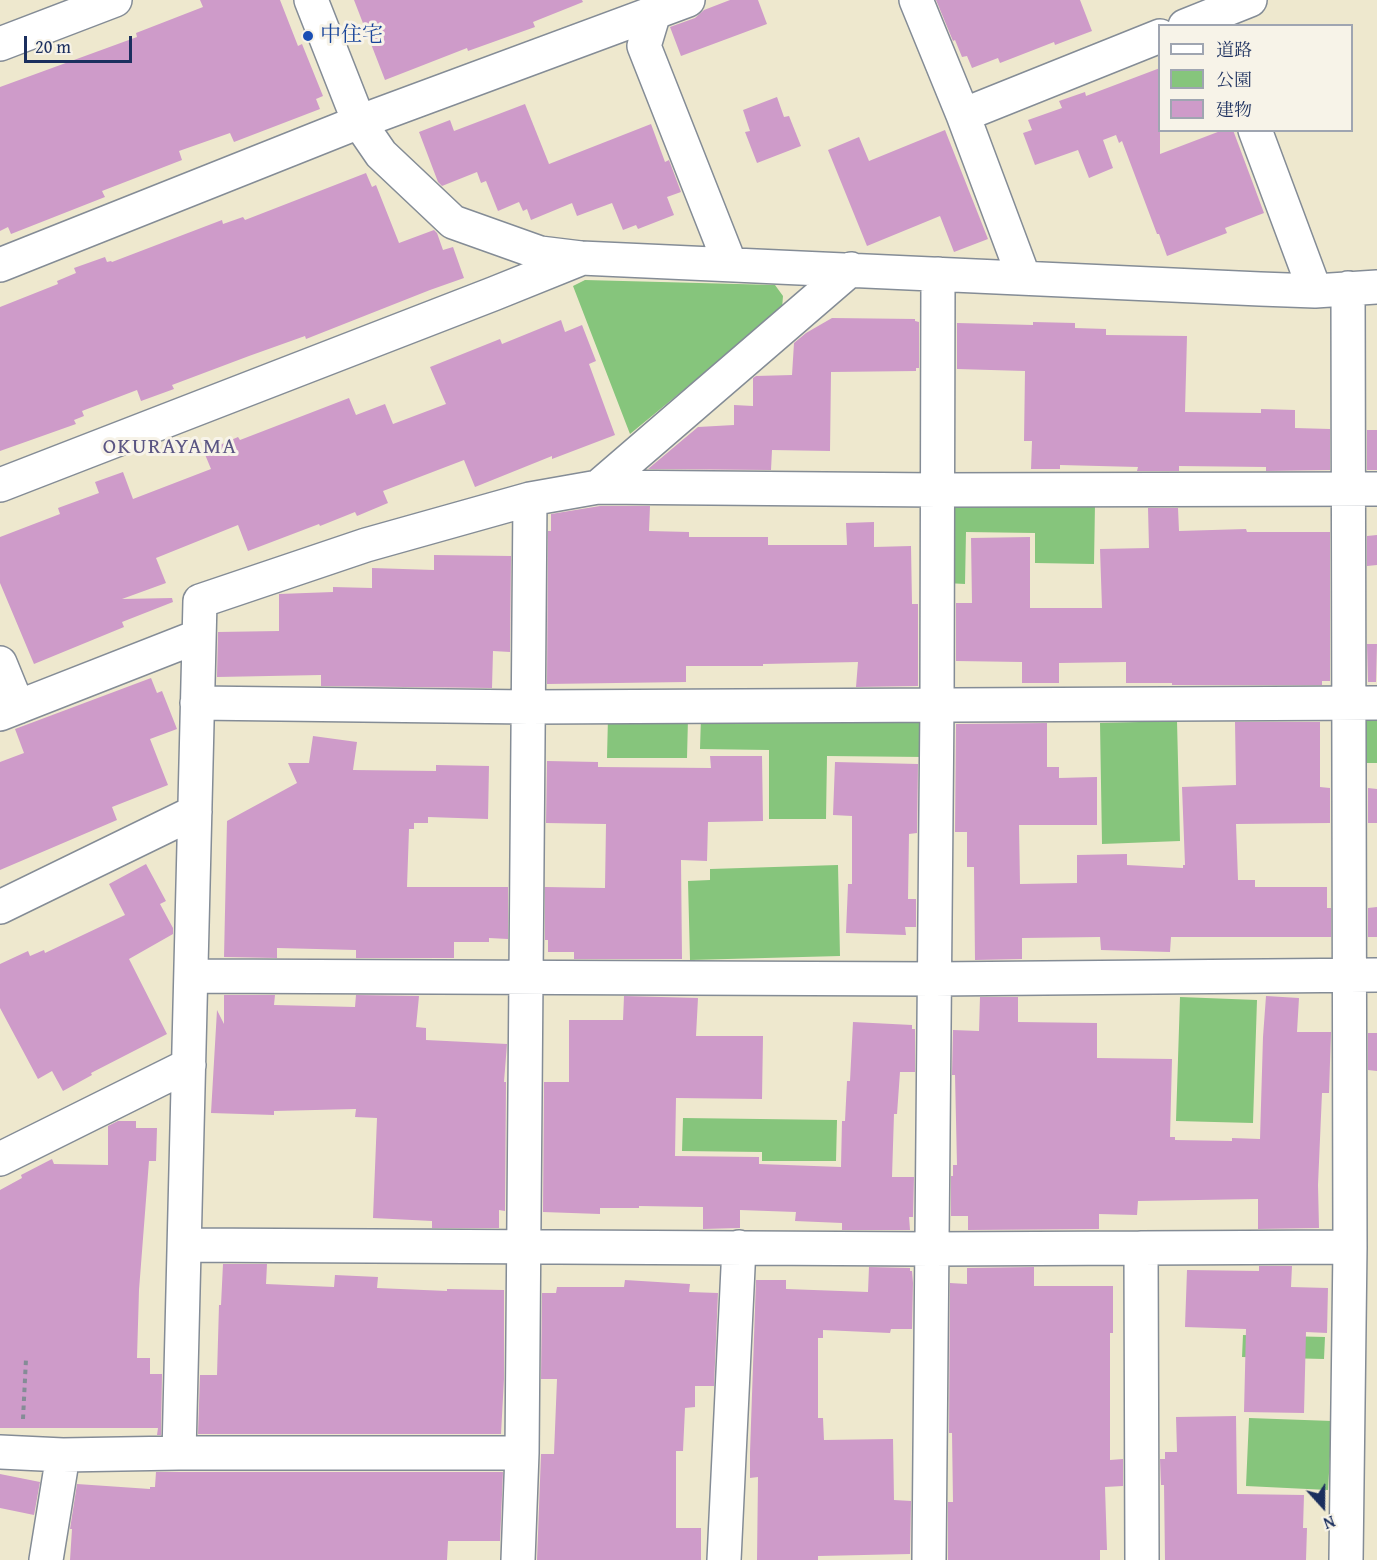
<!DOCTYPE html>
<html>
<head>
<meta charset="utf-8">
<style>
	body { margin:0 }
	#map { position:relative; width:1377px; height:1560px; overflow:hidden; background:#eee8ce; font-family:"Gentium Book Plus","Noto Serif JP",serif }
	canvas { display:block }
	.legend { position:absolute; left:1158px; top:24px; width:195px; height:108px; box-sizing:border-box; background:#f7f3e8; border:2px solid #9fa5b1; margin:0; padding:8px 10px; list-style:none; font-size:18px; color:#1b2f5e }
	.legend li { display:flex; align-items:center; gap:12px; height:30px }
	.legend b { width:30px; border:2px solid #9fa5b1 }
	.north { position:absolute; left:1293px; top:1476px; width:60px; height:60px; -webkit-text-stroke:4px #f7f3e8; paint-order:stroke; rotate:159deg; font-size:16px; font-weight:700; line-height:24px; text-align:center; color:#1b2f5e }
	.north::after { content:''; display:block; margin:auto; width:21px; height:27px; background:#1b2f5e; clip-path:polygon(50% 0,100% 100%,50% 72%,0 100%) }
	.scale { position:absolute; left:24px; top:36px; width:108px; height:27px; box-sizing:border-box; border:3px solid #1b2f5e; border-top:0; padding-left:8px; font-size:18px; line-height:21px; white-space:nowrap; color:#1b2f5e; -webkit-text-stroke:4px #f7f3e8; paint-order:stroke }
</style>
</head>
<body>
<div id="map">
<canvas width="1377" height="1560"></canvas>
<ul class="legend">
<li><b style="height:8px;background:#fff"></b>道路</li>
<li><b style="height:16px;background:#86c57c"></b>公園</li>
<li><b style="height:16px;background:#ce9bc9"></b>建物</li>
</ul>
<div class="north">N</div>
<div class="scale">20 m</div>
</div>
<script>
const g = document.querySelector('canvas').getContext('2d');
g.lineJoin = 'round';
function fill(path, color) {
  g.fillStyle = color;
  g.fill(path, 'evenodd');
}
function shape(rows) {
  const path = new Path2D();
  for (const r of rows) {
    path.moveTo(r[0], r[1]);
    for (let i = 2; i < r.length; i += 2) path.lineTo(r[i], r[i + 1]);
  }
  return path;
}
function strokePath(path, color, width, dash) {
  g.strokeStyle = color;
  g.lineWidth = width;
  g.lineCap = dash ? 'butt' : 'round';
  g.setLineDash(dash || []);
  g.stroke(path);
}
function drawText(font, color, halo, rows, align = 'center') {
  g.font = font + ' "Gentium Book Plus","Noto Serif JP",serif';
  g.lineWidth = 6;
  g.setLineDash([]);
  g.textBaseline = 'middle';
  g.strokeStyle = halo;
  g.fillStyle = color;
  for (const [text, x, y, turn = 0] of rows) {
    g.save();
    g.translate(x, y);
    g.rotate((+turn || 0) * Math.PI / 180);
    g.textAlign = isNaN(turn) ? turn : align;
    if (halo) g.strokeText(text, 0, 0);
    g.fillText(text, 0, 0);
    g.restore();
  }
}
fill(shape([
	[585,280,775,285,783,296,782,309,630,434,573,286],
	[947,503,1095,504,1094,564,1035,563,1035,533,966,532,965,584,946,583],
	[1361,716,1377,716,1377,763,1361,763],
	[608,717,688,718,687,758,607,758],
	[701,717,925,720,924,757,827,756,826,819,769,819,769,750,700,749],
	[1177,721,1180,841,1102,844,1100,723],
	[838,865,840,956,690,960,688,881,710,880,710,869],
	[1180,997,1257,1000,1253,1123,1176,1121],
	[683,1118,837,1120,836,1161,762,1161,762,1152,682,1151],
	[1243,1335,1325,1337,1324,1359,1242,1357],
	[1249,1418,1332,1421,1328,1490,1246,1486]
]), '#86c57c');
fill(shape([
	[200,0,280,0,298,46,302,44,323,96,316,99,320,109,234,142,230,133,179,151,182,160,102,191,105,197,11,234,8,227,0,231,0,87,137,37,136,33,203,7],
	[354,0,582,0,583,2,533,22,535,27,468,51,467,48,385,80],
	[730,0,758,0,767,24,681,56,670,27,695,18,704,10],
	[936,0,1080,0,1092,31,1055,45,1054,42,1000,63,998,58,972,68,967,56,962,57,955,40,953,41],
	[1160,68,1160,154,1223,130,1233,130,1264,213,1225,228,1227,233,1167,256,1159,234,1157,234,1122,141,1119,143,1116,135,1103,140,1113,168,1089,178,1078,150,1035,165,1023,133,1032,130,1028,120,1062,108,1059,101,1085,92,1086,96],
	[777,97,784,117,789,116,801,146,757,163,745,132,750,131,743,110],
	[525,104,549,164,651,124,665,162,669,160,681,192,667,197,674,215,638,229,636,225,623,230,612,203,577,216,572,203,531,220,527,209,523,211,519,202,498,211,486,181,481,183,477,172,442,186,438,182,419,132,450,120,454,131],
	[945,130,988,239,954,252,940,216,867,246,828,150,859,137,869,161],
	[366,173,372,187,376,185,399,243,434,230,437,233,443,250,453,247,464,278,430,290,306,339,305,336,249,356,172,385,174,389,141,401,137,390,82,411,84,416,74,420,76,424,0,451,0,307,58,284,57,281,76,273,74,268,105,257,107,262,111,261,112,262,222,220,223,224,243,217,245,220],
	[832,318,915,319,915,321,919,322,919,368,916,368,916,371,831,372,830,451,772,450,771,470,648,469,698,427,734,425,734,405,753,406,753,378,756,376,792,375,794,343,806,333],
	[561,320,565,332,582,325,596,361,589,364,615,435,552,459,552,456,475,487,464,460,383,491,388,503,357,516,355,512,320,526,319,524,248,551,238,525,156,558,166,583,122,599,172,598,173,602,122,622,124,627,34,664,0,583,0,537,60,514,58,508,99,493,95,482,123,472,133,499,211,469,204,452,238,437,240,440,349,398,356,415,385,404,393,424,446,404,430,367,500,339,502,344],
	[1033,322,1075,323,1075,328,1106,329,1106,335,1187,336,1185,412,1261,413,1261,409,1295,410,1295,428,1330,429,1330,470,1266,471,1266,467,1179,466,1179,471,1137,471,1138,467,1060,465,1060,469,1031,469,1032,441,1024,441,1025,371,957,369,957,323,1033,325],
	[1367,430,1377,430,1377,470,1367,470],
	[600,506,650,506,649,531,689,532,689,537,768,537,768,545,847,545,846,523,874,522,874,547,911,546,912,604,918,604,918,686,856,687,858,662,763,664,763,666,686,666,686,682,547,684,548,531,551,531,551,514],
	[1148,508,1178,508,1179,531,1246,529,1247,532,1330,532,1330,681,1322,681,1322,685,1172,685,1172,683,1126,683,1126,662,1059,663,1059,683,1022,683,1022,662,956,661,956,603,972,603,971,538,1030,537,1030,608,1102,608,1100,549,1149,548],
	[1377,535,1377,565,1367,566,1367,536],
	[434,555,511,556,510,652,493,651,492,688,321,686,321,675,217,677,218,632,279,631,279,594,333,592,333,587,372,588,372,568,434,570],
	[1367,644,1377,644,1376,682,1368,682],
	[151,678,157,693,162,691,177,729,150,739,168,785,112,807,117,820,0,870,0,762,24,753,15,729],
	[1235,722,1320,722,1320,787,1330,788,1330,823,1236,824,1238,880,1255,880,1255,887,1327,887,1327,908,1331,908,1331,937,1171,937,1170,952,1101,950,1100,937,1022,938,1022,959,975,960,974,867,967,867,967,832,955,832,956,724,1047,723,1047,767,1059,767,1059,778,1097,777,1097,825,1019,825,1020,884,1077,883,1077,855,1127,854,1127,865,1183,868,1183,865,1185,865,1182,787,1236,785],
	[313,736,357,742,353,770,436,771,436,765,489,766,488,819,428,817,428,823,414,823,414,829,409,829,407,887,508,887,508,939,489,938,489,942,454,942,454,958,356,958,356,950,277,948,277,958,224,957,227,821,297,783,288,763,309,763],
	[710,756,762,756,763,821,708,822,707,861,681,860,682,959,574,959,574,952,548,952,548,940,545,940,545,887,605,888,606,824,546,823,547,761,598,762,598,767,711,768],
	[835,762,918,764,917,833,909,834,908,899,916,899,916,927,905,927,906,935,846,933,848,884,852,884,852,816,833,815],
	[1368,788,1377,789,1377,823,1368,823],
	[146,864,166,901,160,904,173,928,173,934,129,959,167,1034,91,1073,92,1075,63,1091,52,1071,38,1079,0,1008,0,964,28,951,30,956,44,950,45,953,125,915,109,884],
	[1377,907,1377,937,1368,937,1368,908],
	[224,995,275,995,274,1005,355,1007,356,995,419,996,416,1027,426,1028,426,1040,507,1044,504,1082,506,1082,505,1211,499,1210,499,1228,432,1228,432,1221,373,1218,377,1118,355,1117,356,1109,274,1111,274,1115,211,1113,217,1010,224,1024],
	[624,996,698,998,696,1036,763,1036,762,1099,676,1098,675,1156,759,1157,759,1164,841,1167,842,1121,845,1121,847,1081,850,1081,853,1022,912,1025,912,1029,915,1029,915,1072,900,1072,897,1114,894,1114,892,1177,914,1177,913,1217,909,1217,910,1230,842,1230,842,1223,795,1221,796,1212,740,1210,740,1228,703,1229,703,1207,639,1206,639,1208,600,1208,600,1214,543,1212,544,1082,569,1082,569,1020,623,1020],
	[1266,996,1299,998,1297,1032,1331,1032,1329,1093,1322,1093,1318,1185,1319,1228,1258,1229,1258,1199,1138,1201,1137,1215,1099,1214,1099,1229,968,1230,968,1216,951,1216,951,1176,953,1176,953,1165,957,1165,955,1075,952,1075,953,1030,979,1031,980,997,1018,997,1018,1022,1097,1023,1097,1058,1172,1059,1170,1137,1175,1137,1175,1140,1232,1141,1232,1138,1260,1139,1263,1037],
	[1368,1033,1377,1033,1377,1071,1368,1070],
	[118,1121,136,1121,136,1128,157,1128,156,1161,149,1161,139,1290,137,1358,150,1358,150,1374,162,1374,161,1435,157,1435,158,1428,0,1428,0,1190,22,1178,21,1175,52,1159,54,1164,108,1165,108,1126],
	[223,1264,267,1264,266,1284,334,1287,335,1275,378,1277,377,1288,447,1291,447,1289,504,1290,504,1379,501,1434,198,1434,200,1375,217,1375,219,1305,221,1305],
	[1259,1266,1292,1266,1291,1287,1328,1288,1327,1333,1306,1332,1304,1413,1244,1412,1246,1329,1185,1327,1187,1270,1259,1271],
	[869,1267,910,1268,910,1271,912,1271,913,1283,912,1329,891,1329,890,1333,823,1330,823,1338,818,1338,818,1418,823,1418,824,1440,893,1439,894,1500,911,1501,910,1554,818,1556,818,1560,757,1560,758,1477,750,1478,750,1452,756,1280,786,1280,786,1289,868,1292],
	[1034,1267,1034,1286,1113,1286,1113,1333,1110,1333,1110,1460,1123,1459,1123,1486,1105,1487,1107,1550,1100,1550,1100,1560,948,1560,948,1502,953,1502,952,1433,949,1433,950,1283,967,1284,967,1268],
	[625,1280,690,1284,689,1292,718,1293,714,1386,695,1386,695,1407,685,1408,683,1451,676,1451,676,1528,701,1528,701,1560,537,1560,541,1454,554,1454,557,1379,541,1379,542,1293,556,1293,557,1287,624,1287],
	[1236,1416,1237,1494,1304,1495,1303,1528,1307,1528,1306,1560,1165,1560,1164,1485,1161,1485,1160,1459,1165,1459,1165,1452,1177,1452,1176,1417],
	[156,1472,503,1472,500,1541,448,1541,447,1560,70,1560,72,1529,70,1529,77,1484,150,1489,150,1487,155,1487],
	[0,1474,40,1482,34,1515,0,1508]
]), '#ce9bc9');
const minor = shape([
	[311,0,359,122,381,154,453,222,540,253,581,258,1260,289,1315,291,1377,287],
	[916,0,963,115,1024,278],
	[654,13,644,46,730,264],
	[1185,26,1250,0],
	[0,44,115,0],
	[963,115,1160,36],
	[1255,130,1315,291],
	[0,265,359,122,688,0],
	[0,485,493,294,580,259],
	[598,487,937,490,1377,489],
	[0,663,18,707],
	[197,703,529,707,1377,703],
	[0,714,199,636],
	[0,907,195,812],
	[191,976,934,979,1377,975],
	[0,1159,189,1065],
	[185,1245,932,1249,1350,1247],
	[1141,1248,1142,1560],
	[0,1452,63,1455,179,1453,522,1453],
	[179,1453,200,601,366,545,530,499,598,487,851,269],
	[46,1560,63,1455],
	[518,1560,522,1453,530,499],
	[724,1560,739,1247],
	[929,1560,937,705,938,274],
	[1346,1560,1350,1247,1348,288]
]);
strokePath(minor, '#848c96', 36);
strokePath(shape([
	[23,1419,26,1359]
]), '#848c96', 4, [4.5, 4.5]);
strokePath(minor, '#fff', 33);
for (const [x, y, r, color] of [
	[308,36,6,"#1a4fb4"]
]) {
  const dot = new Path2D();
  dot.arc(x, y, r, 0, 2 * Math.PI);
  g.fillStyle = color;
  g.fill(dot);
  strokePath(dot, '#f7f3e8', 2);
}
drawText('21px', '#164399', '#f7f3e8', [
	["中住宅",320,36]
], 'left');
g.letterSpacing = '1.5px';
drawText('22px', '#5a5583', '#f7f3e8', [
	["OKURAYAMA",170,447]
]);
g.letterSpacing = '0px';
</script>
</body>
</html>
